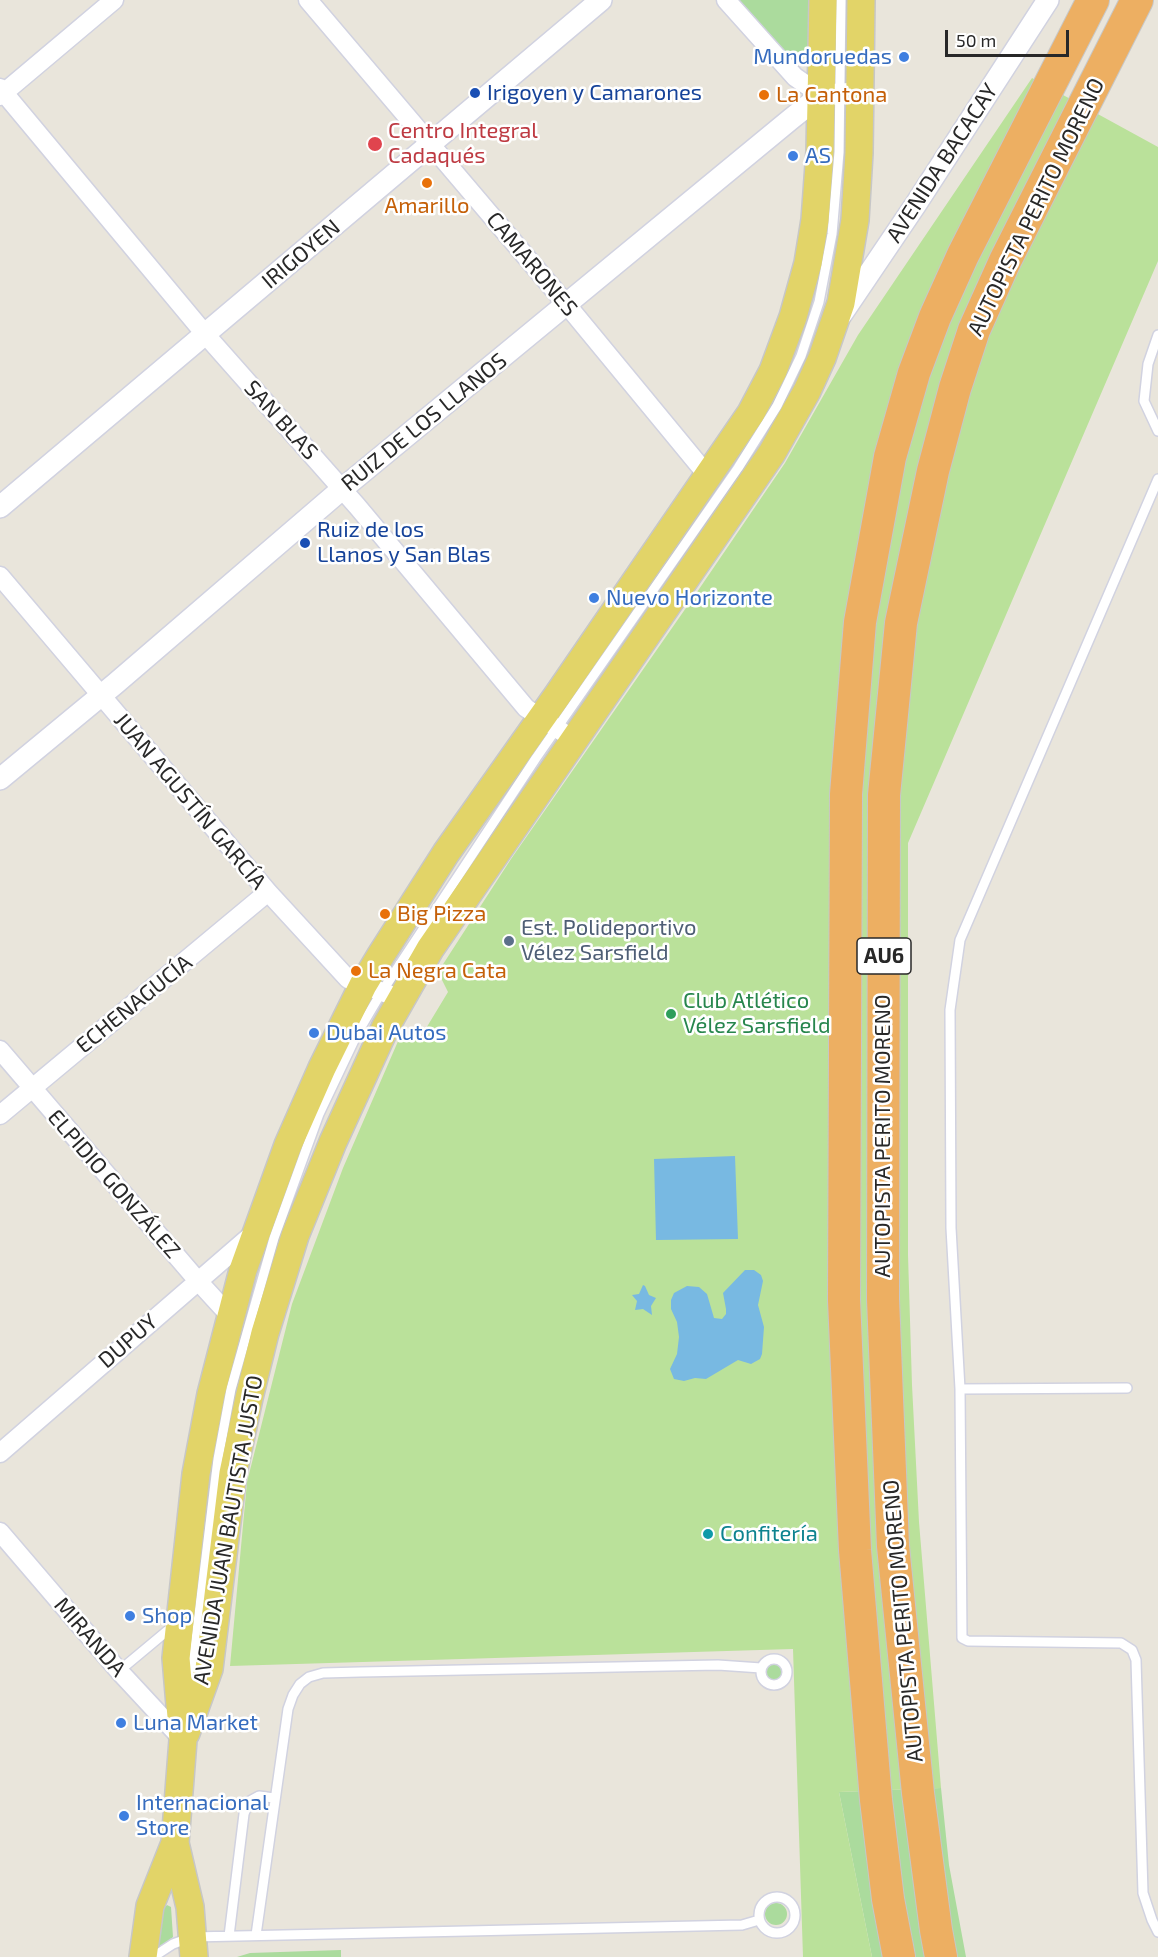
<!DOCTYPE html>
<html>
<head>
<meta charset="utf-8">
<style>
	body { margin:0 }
	#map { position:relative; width:1158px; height:1957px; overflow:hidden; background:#e9e5db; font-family:"Exo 2",sans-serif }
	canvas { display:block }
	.scale { position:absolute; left:945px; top:30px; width:124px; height:27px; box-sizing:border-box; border:3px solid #282828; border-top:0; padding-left:8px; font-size:18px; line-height:21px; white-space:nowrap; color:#282828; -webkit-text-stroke:4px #fff; paint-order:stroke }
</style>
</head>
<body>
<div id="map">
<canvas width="1158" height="1957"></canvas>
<div class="scale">50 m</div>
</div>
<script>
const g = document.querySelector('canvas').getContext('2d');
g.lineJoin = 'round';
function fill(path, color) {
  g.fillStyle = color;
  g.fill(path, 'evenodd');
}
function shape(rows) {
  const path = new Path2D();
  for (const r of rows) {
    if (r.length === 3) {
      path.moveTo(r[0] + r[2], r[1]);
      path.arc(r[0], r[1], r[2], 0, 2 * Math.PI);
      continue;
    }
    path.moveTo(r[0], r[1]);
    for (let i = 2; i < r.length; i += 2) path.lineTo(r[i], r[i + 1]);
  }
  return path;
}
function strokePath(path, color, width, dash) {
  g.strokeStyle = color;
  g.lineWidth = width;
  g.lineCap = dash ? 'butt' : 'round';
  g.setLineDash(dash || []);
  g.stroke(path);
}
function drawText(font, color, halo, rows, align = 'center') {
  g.font = font + ' "Exo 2",sans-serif';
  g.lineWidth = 5;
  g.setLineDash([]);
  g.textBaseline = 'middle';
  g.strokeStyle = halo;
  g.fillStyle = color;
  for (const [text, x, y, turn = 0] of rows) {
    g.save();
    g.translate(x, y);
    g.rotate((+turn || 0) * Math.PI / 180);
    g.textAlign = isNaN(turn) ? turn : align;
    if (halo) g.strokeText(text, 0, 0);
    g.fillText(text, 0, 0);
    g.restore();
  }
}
fill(shape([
	[738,0,811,0,809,53,807,57,795,61,785,57],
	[773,1672,9],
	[941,1788,949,1865,966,1957,872,1957,839,1792],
	[776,1914,11],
	[167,1905,171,1907,173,1937,156,1953,160,1913],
	[341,1950,341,1957,237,1957,250,1953]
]), '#abdb9d');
fill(shape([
	[1032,78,1158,147,1158,261,908,843,908,1255,912,1385,919,1522,941,1788,839,1792,872,1957,803,1957,793,1649,230,1666,247,1482,292,1304,343,1168,399,1039,418,1039,425,1030,448,992,438,972,511,859,695,595,785,463,858,335]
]), '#bae19a');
fill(shape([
	[735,1156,738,1239,656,1240,654,1159],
	[745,1270,754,1270,761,1275,763,1281,758,1305,764,1327,762,1354,760,1359,751,1364,738,1360,706,1379,695,1378,684,1381,674,1379,670,1369,677,1354,679,1337,677,1322,671,1309,671,1300,674,1293,687,1286,699,1287,707,1294,714,1318,722,1319,726,1314,726,1309,723,1293],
	[643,1285,645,1286,649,1295,656,1298,651,1306,652,1315,643,1309,635,1310,637,1301,632,1295,639,1294]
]), '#78b9e2');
const service = shape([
	[1158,335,1148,364,1144,401,1158,431],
	[1158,479,960,940,950,1010,951,1228,960,1389,962,1638,968,1641,1121,1643,1132,1650,1136,1660,1143,1893,1152,1920,1158,1932],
	[960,1389,1127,1388],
	[774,1672,13],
	[119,1671,173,1626],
	[190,1688,218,1459,231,1389,274,1238,319,1114,358,1032,381,993,536,758,738,468,777,406,801,356,819,302,832,234,839,152,841,0],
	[777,1915,18],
	[256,1935,288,1709,293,1695,300,1684,309,1677,323,1673,360,1672,718,1665,761,1668],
	[229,1936,244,1814,248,1802,259,1796,274,1798],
	[153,1957,173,1944,192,1937,742,1925,759,1920]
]);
const minor = shape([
	[308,0,567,305,708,476],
	[726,0,795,77,821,95],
	[0,88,205,334,357,506,526,708,573,739],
	[0,96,114,0],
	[0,576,268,892,348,979,401,999],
	[0,1050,198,1281,230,1316],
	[0,1115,268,892],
	[0,1453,255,1232],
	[0,1532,119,1671,183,1740]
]);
const tertiary = shape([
	[841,315,916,204,1048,0],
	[0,507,601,0],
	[0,779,115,684,342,489,791,119,821,95,860,93]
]);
const primary = shape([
	[186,1733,209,1669,233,1473,249,1398,265,1333,295,1236,333,1142,385,1028,430,949,772,453,807,391,822,358,841,303,855,220,859,153,861,0],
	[143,1957,150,1906,175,1843],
	[194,1957,190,1907,175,1843,183,1740,176,1658,196,1474,211,1394,243,1270,288,1145,322,1068,363,985,381,955,446,853,557,696,751,413,773,371,793,317,808,263,815,220,820,151,823,0]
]);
const motorway = shape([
	[899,1957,888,1899,876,1800,855,1550,844,1300,846,794,860,622,890,457,914,373,935,317,963,255,1093,0],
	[941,1957,936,1930,918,1793,893,1546,883,1299,884,795,901,623,933,471,955,388,974,330,1005,261,1137,0]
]);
strokePath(service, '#d1d2e0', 12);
strokePath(minor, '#d1d2e0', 21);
strokePath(tertiary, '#d1d2e0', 24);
strokePath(primary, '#c7c7c7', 30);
strokePath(motorway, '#c7c7c7', 34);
strokePath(service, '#fff', 9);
strokePath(minor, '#fff', 18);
strokePath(tertiary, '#fff', 21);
strokePath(primary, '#e2d468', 27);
strokePath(motorway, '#edaf62', 32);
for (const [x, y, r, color] of [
	[904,57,6,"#3f7fe0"],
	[475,93,6,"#1a4fb4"],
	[764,95,6,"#e8710a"],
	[375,144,8,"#e0444e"],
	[793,156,6,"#3f7fe0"],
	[427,183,6,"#e8710a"],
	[305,543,6,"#1a4fb4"],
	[594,598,6,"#3f7fe0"],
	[385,914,6,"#e8710a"],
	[509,941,6,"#5c6f8a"],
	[356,971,6,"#e8710a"],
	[671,1014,6,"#2e9e5b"],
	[314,1033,6,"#3f7fe0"],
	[708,1534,6,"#0f9aa8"],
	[130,1616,6,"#3f7fe0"],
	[121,1723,6,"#3f7fe0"],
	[124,1816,6,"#3f7fe0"]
]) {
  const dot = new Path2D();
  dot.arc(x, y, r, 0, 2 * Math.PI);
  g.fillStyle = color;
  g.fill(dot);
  strokePath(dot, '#fff', 2);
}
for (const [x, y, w] of [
	[884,956,54]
]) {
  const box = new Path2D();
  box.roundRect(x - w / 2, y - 18, w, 36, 4.5);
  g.fillStyle = '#fff';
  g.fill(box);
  strokePath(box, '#282828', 1.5);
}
drawText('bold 21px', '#282828', null, [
	["AU6",884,956]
]);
drawText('22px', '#366cbe', '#fff', [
	["Mundoruedas",892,57,"right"],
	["AS",805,156],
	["Nuevo Horizonte",606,598],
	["Dubai Autos",326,1033],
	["Shop",142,1616],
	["Luna Market",133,1723],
	["Internacional",136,1803],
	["Store",136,1828]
], 'left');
drawText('22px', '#164399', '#fff', [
	["Irigoyen y Camarones",487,93],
	["Ruiz de los",317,530],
	["Llanos y San Blas",317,555]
], 'left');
drawText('22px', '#c56008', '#fff', [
	["La Cantona",776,95],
	["Amarillo",427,206,"center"],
	["Big Pizza",397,914],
	["La Negra Cata",368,971]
], 'left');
drawText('22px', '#be3a42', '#fff', [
	["Centro Integral",388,131],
	["Cadaqués",388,156]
], 'left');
drawText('22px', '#282828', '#fff', [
	["AVENIDA BACACAY",942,163,-57],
	["AUTOPISTA PERITO MORENO",1036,207,-64],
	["IRIGOYEN",301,254,-40],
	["CAMARONES",532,264,50],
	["SAN BLAS",281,420,48],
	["RUIZ DE LOS LLANOS",424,422,-39],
	["JUAN AGUSTÍN GARCÍA",190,801,50],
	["ECHENAGUCÍA",134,1004,-39],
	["AUTOPISTA PERITO MORENO",883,1136,-90],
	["ELPIDIO GONZÁLEZ",114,1184,49],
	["DUPUY",128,1341,-41],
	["AVENIDA JUAN BAUTISTA JUSTO",228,1530,-80],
	["AUTOPISTA PERITO MORENO",903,1621,-95],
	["MIRANDA",90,1637,49]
]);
drawText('22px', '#4e5e75', '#fff', [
	["Est. Polideportivo",521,928],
	["Vélez Sarsfield",521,953]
], 'left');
drawText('22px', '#27864d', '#fff', [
	["Club Atlético",683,1001],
	["Vélez Sarsfield",683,1026]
], 'left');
drawText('22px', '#0d838f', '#fff', [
	["Confitería",720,1534]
], 'left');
</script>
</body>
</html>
